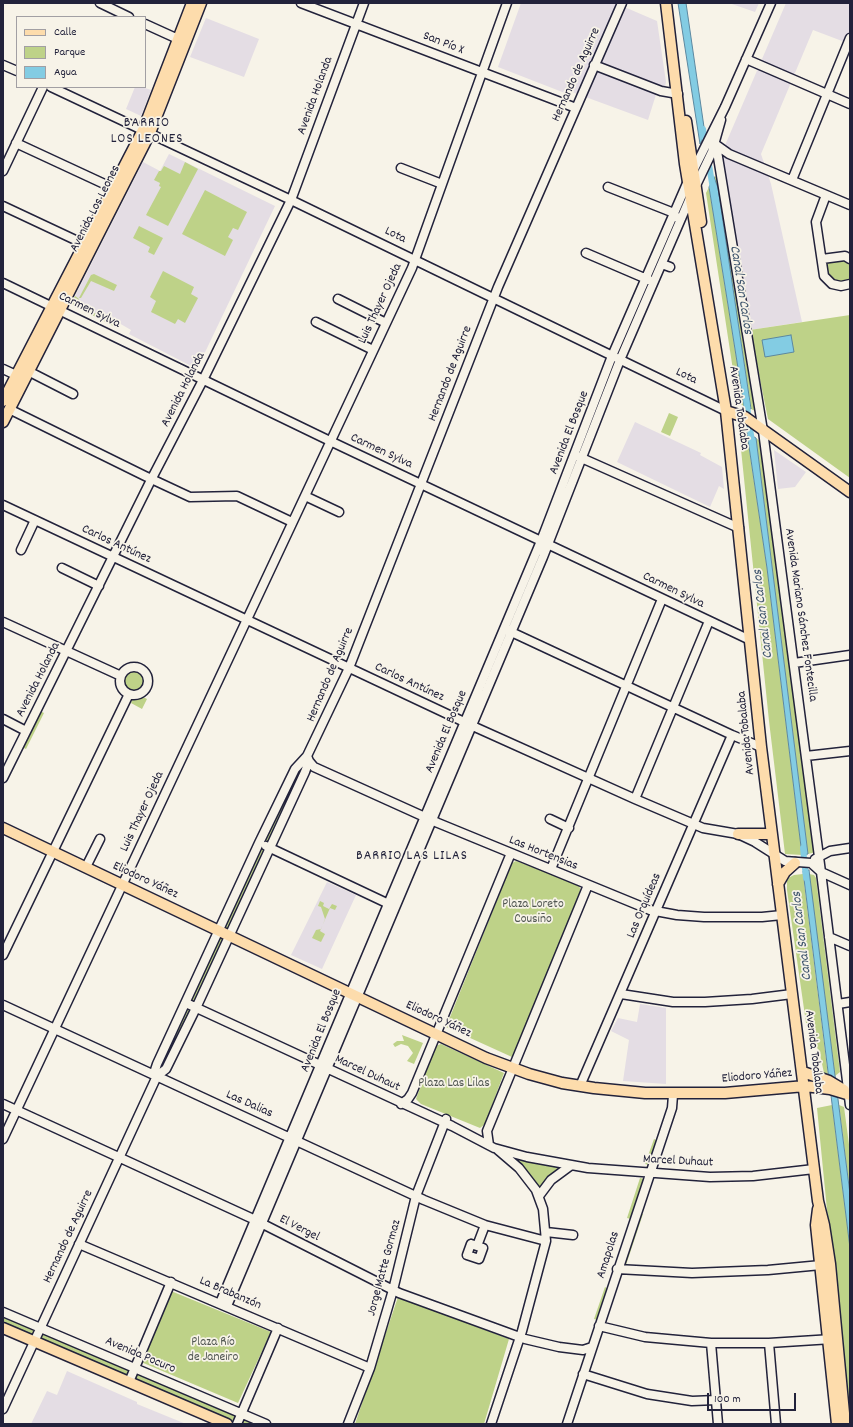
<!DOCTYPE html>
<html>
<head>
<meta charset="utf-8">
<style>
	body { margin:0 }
	#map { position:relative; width:853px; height:1427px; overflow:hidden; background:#f7f3e8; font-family:Dekko,sans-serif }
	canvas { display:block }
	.frame { position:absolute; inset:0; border:4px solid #22223b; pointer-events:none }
	.legend { position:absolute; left:16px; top:16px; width:130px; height:72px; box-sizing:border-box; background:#f7f3e8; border:1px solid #a29fa3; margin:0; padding:5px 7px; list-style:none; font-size:12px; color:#22223b }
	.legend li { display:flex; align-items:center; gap:8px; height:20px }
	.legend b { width:20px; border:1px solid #a29fa3 }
	.scale { position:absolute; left:707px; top:1393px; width:89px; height:18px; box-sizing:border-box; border:2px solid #22223b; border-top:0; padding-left:5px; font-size:12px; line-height:14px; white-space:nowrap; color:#22223b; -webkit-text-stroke:3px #f7f3e8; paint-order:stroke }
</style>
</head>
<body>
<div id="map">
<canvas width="853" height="1427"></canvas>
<div class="frame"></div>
<ul class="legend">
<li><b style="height:5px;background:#fddcac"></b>Calle</li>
<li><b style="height:11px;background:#bed288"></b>Parque</li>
<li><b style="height:11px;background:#83cce3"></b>Agua</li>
</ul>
<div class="scale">100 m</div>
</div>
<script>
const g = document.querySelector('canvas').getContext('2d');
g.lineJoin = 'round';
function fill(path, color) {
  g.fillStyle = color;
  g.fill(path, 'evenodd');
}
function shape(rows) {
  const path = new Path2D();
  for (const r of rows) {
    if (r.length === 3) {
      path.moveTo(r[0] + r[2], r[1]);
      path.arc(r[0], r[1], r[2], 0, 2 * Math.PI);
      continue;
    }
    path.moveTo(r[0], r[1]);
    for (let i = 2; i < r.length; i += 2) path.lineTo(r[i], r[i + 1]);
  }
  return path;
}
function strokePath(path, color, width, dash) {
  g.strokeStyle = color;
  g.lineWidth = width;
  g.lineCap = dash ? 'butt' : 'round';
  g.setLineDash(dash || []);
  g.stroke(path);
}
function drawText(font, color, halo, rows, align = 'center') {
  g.font = font + ' Dekko,sans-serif';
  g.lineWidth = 3.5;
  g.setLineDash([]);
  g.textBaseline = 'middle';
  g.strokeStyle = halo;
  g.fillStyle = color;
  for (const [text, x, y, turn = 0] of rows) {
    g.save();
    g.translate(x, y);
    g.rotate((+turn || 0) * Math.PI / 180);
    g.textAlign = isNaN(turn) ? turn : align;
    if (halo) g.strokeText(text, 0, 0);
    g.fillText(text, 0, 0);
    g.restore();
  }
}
fill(shape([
	[521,3,615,3,657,21,666,82,665,87,659,85,648,120,572,92,570,95,498,67],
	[729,3,759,3,755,12],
	[786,3,850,3,850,44,813,30,761,154,771,184,802,322,750,330,721,163,726,143],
	[206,18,259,39,244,77,190,57],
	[135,87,142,87,151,90,141,116,126,109],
	[169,154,275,206,197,369,129,334,131,330,119,323,117,327,71,304,143,162,160,171],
	[635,422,701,453,700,455,722,467,724,489,719,486,710,507,617,462],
	[774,450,806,472,795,487,778,489],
	[327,882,356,895,322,969,291,955],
	[640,1004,666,1008,666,1084,623,1081,629,1040,611,1031,618,1018,637,1022],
	[67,1371,137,1402,137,1404,186,1424,31,1424,47,1391,57,1395]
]), '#e4dde4');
fill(shape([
	[185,162,198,169,168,226,146,215,161,187,159,186,160,183,154,180,159,171,161,171,164,166,180,174],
	[720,175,757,412,751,409,718,188,714,177],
	[709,187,744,406,738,403,706,193],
	[205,190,247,212,238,230,233,228,228,237,233,240,225,256,182,234],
	[139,226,163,238,154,255,148,252,150,247,133,238],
	[845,258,850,262,850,282,840,284,829,280,823,261],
	[163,271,194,287,191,294,198,298,185,323,178,319,175,324,151,312,156,301,150,297],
	[94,274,117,285,114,291,91,281,81,298,79,298,91,275],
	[75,296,79,299,77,304,116,324,115,327,71,304],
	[850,315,850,478,768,419,750,330],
	[669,413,678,417,670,436,661,432],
	[739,430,747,433,752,468,767,568,802,855,785,854,769,721],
	[756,438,761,442,774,519,803,763,816,852,808,854],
	[134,681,10],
	[143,697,147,699,142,709,131,703,133,698,138,699],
	[40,711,44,713,26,749,22,747],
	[303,763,301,772,222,945,161,1070,159,1069,297,770],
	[516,861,578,884,581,890,568,926,512,1057,446,1027,512,863],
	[803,874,828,1075,824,1073,819,1050,817,1048,813,1023,806,1023,787,890,787,881,790,877,794,875],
	[809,874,814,875,816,878,840,1072,835,1076],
	[320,901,324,903,323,906,329,909,332,904,337,906,335,910,330,908,320,931,325,934,321,942,312,938,316,930,321,929,325,919,321,907,318,906],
	[402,1035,423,1043,414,1064,407,1061,413,1053,408,1046,401,1044,395,1047,393,1044,397,1041,404,1041],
	[441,1044,504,1073,485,1124,480,1128,421,1104,416,1099,435,1046],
	[832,1105,850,1248,850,1424,848,1424,817,1108],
	[839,1105,844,1107,850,1152,850,1194],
	[654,1139,658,1141,649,1165,645,1164],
	[514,1156,535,1163,557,1167,557,1171,545,1181,540,1189,538,1189,513,1159],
	[640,1178,645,1179,631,1219,627,1218],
	[639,1214,643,1214,626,1265,623,1265],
	[605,1287,608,1289,598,1320,594,1319],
	[171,1291,271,1332,238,1403,141,1362],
	[398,1297,509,1339,484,1424,355,1424],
	[3,1314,261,1424,233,1424,43,1344,3,1326]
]), '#bed288');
const water = shape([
	[678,3,686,3,705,134,700,144,678,3],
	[714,177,718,188,751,409,744,406,728,305,709,187,714,177],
	[791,335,794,352,765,357,762,340,791,335],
	[747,433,756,438,808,854,802,855,767,568,747,433],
	[809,870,850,1194,850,1248,803,871,809,870]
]);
fill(water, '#83cce3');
strokePath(water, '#5c88a0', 1);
strokePath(shape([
	[703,129,713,189],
	[746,399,752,442],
	[803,848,806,878]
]), '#83cce3', 6);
const minor = shape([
	[100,3,129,17],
	[301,3,576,108],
	[145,24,178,39,181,44],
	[746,59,850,104],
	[3,65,17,71],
	[594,65,661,91,678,94],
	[51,87,291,200,726,411],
	[16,143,113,188],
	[715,144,729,154,850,205],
	[716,145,763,431,821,872,850,1105],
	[401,168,442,184],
	[3,171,43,87],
	[792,180,850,38],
	[608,187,674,213,676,217],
	[826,195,816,222,824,276,832,284,841,286,850,284],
	[3,206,84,244],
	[586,253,649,280],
	[822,259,845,256,850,259],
	[662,264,670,267],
	[3,283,330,441,750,640],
	[338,299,386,323],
	[316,322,373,350],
	[3,369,16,375],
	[28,371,73,394],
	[9,409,145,476,190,497,237,496,292,522],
	[577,456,739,528],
	[305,496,339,512],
	[3,505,477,728,635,799,703,828,738,834,755,842,785,861,811,863],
	[21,550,35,520],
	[62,568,99,586],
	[3,622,121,676],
	[507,630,732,735,761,747],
	[794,663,850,655],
	[134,681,14],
	[3,719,26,731],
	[806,756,850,751],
	[309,761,314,767,438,823,650,910,677,915,704,917,762,917,782,915],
	[3,778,151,480,203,380,291,200,364,3],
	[635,799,709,621],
	[550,819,569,828],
	[266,846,393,906],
	[815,859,830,851,850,848],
	[811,863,821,872,850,885],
	[86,867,100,839],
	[551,869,662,599],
	[829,937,850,946],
	[3,955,129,694],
	[621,994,673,1002,705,1002,752,999,792,994],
	[186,1003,452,1126,494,1148,527,1157,588,1168,710,1177,753,1176,814,1169],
	[838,1004,850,1002],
	[3,1005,424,1200,485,1225,546,1241],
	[157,1076,155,1070,157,1064,259,843,295,769,307,756,349,668,498,287,622,3],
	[580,1086,732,735],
	[3,1104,251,1218,399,1293,525,1339,559,1347,583,1350,592,1347],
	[401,1104,408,1099,412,1093,511,853],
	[3,1139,412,268,507,3],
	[489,1145,487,1131,588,885],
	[539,1196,551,1180,570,1166],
	[546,1232,573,1235],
	[79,1244,370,1368],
	[471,1244,483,1248,479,1259,467,1255,471,1244],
	[477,1246,485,1225],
	[617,1269,692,1273,768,1270,821,1265],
	[220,1303,541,541,612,356,688,181,725,107,771,3],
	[227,1306,543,557,620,360,690,198,712,152,721,120],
	[3,1312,266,1424],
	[599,1326,645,1337,711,1343,769,1343,832,1339],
	[711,1343,718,1424],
	[769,1343,776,1424],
	[583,1374,647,1394,692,1401,716,1400],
	[129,1382,171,1282],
	[3,1409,157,1076,166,1069,196,1008,305,772,309,761,307,756],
	[237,1424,278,1328],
	[348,1424,370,1368,393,1290,416,1196,446,1119],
	[491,1424,522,1331,546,1241,543,1209,536,1190,519,1168,498,1150],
	[567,1424,672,1108,673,1095]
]);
const major = shape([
	[666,3,685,164,726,411,761,747,818,1201,824,1225,830,1264,845,1424],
	[686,121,701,222],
	[3,401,143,130,192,3],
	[726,411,745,417,850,492],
	[3,422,150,133,201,3],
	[3,828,486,1058,529,1074,562,1083,594,1088,645,1093,725,1093,805,1086,830,1089,850,1095],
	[738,834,771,834],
	[778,884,785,872,795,863],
	[803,1072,829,1081,844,1090],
	[818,1209,816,1225,837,1424],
	[3,1328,227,1424]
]);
strokePath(minor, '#22223b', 11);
strokePath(major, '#22223b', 13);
strokePath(minor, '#f7f3e8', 8);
strokePath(major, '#fddcac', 10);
drawText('13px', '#22223b', '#f7f3e8', [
	["San Pío X",443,44,21],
	["Hernando de Aguirre",577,75,-66],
	["Avenida Holanda",316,96,-70],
	["Avenida Los Leones",96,209,-63],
	["Lota",395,236,26],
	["Luis Thayer Ojeda",381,304,-65],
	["Carmen Sylva",89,311,26],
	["Hernando de Aguirre",451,374,-69],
	["Lota",686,377,26],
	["Avenida Holanda",184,390,-63],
	["Avenida Tobalaba",738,408,82],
	["Avenida El Bosque",570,433,-69],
	["Carmen Sylva",381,452,25],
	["Carlos Antúnez",116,545,25],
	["Carmen Sylva",673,591,26],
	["Avenida Mariano Sánchez Fontecilla",800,615,82],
	["Hernando de Aguirre",331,675,-67],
	["Avenida Holanda",39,680,-63],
	["Carlos Antúnez",409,683,25],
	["Avenida El Bosque",447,732,-67],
	["Avenida Tobalaba",747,733,-96],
	["Luis Thayer Ojeda",143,812,-65],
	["Las Hortensias",543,854,22],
	["Eliodoro Yáñez",145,881,25],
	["Las Orquídeas",645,906,-67],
	["Eliodoro Yáñez",438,1020,25],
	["Avenida El Bosque",322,1031,-68],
	["Avenida Tobalaba",813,1052,83],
	["Marcel Duhaut",367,1074,25],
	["Eliodoro Yáñez",757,1077,-5],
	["Las Dalias",249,1105,24],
	["Marcel Duhaut",678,1162,3],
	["El Vergel",299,1229,27],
	["Hernando de Aguirre",69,1237,-65],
	["Amapolas",609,1255,-72],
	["Jorge Matte Gormaz",385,1268,-75],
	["La Brabanzón",230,1294,23],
	["Avenida Pocuro",140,1356,23]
]);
drawText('13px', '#515752', '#f7f3e8', [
	["Plaza Loreto",533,905],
	["Cousiño",533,920],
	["Plaza Las Lilas",454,1084],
	["Plaza Río",213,1343],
	["de Janeiro",213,1358]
]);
g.letterSpacing = '1px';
drawText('14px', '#22223b', '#f7f3e8', [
	["BARRIO",147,124],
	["LOS LEONES",147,140],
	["BARRIO LAS LILAS",412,857]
]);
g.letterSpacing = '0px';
drawText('italic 14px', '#3f556d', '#f7f3e8', [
	["Canal San Carlos",740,290,81],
	["Canal San Carlos",764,614,-97],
	["Canal San Carlos",803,936,-97]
]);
</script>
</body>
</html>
